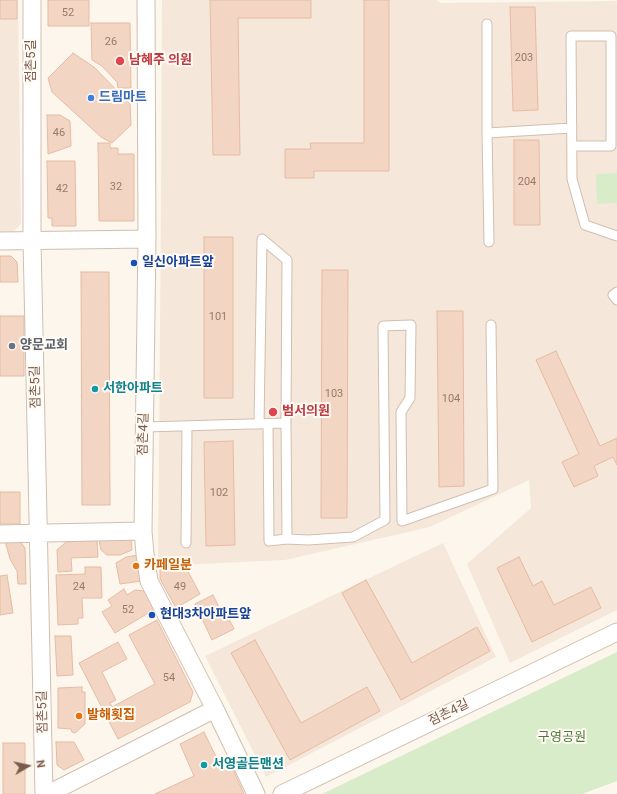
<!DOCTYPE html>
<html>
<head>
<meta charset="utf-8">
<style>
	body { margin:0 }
	#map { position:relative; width:617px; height:794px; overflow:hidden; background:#fdf6ec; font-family:Roboto,sans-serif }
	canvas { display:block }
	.north { position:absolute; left:8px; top:746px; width:40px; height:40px; -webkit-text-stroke:3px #fffaf3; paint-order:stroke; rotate:81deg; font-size:11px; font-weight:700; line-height:16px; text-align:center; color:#7a5c4d }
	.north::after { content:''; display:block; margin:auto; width:14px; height:18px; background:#7a5c4d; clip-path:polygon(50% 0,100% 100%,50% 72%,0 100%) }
</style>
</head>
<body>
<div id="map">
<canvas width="617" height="794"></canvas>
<div class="north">N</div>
</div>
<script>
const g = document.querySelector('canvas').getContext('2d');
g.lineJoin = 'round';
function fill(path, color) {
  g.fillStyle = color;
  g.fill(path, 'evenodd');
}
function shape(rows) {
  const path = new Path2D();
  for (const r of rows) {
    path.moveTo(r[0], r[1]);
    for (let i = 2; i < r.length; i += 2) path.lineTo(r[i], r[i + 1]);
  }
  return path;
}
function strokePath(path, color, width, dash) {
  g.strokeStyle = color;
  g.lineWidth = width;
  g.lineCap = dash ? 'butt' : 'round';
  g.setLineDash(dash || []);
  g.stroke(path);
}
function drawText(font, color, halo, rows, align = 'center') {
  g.font = font + ' Roboto,"Noto Sans KR",sans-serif';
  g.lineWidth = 4;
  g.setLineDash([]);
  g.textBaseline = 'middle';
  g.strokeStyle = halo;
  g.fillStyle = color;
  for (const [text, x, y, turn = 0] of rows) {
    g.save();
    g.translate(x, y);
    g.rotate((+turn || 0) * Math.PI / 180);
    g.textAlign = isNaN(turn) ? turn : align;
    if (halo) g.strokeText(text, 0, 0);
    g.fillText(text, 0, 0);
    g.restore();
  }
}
fill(shape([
	[0,0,18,0,21,224,11,234,0,234],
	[162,0,437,0,441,3,617,1,617,610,510,663,467,564,531,508,529,480,430,527,285,560,158,566,161,208],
	[443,543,496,657,266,777,205,656]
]), '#f5e8da');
fill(shape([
	[617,173,617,203,597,204,596,174],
	[617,652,617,781,582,794,322,794]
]), '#d8ecc9');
const building = shape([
	[0,0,17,0,17,19,0,19,0,0],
	[48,0,89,0,89,26,48,26,48,0],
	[210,0,311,0,311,18,238,18,240,155,213,155,210,0],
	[364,0,389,0,389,171,314,171,314,178,285,178,285,149,311,149,310,143,364,143,364,0],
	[510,7,535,7,538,110,513,111,510,7],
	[91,23,130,23,131,88,118,88,117,82,102,66,92,60,91,23],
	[73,53,94,67,130,104,131,125,112,143,101,137,52,92,48,78,73,53],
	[47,115,60,115,70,121,71,146,48,154,47,115],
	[514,140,539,140,540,225,514,225,514,140],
	[98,143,110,143,110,148,118,148,118,154,134,154,134,221,99,221,98,143],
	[47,161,75,161,76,226,52,226,52,218,48,218,47,161],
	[204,237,233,237,233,398,204,398,204,237],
	[0,256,11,256,17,262,18,282,0,282,0,256],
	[322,270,348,270,347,518,321,518,322,270],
	[81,272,109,272,110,505,82,505,81,272],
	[437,311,463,311,464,486,439,487,437,311],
	[0,316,24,316,24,376,0,376,0,316],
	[556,351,600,446,617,438,617,465,613,457,594,466,598,476,574,487,562,462,579,454,536,360,556,351],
	[233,441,235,545,206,546,204,442,233,441],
	[0,492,20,492,20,524,0,524,0,492],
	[131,538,132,550,120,555,107,555,101,550,99,540,131,538],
	[97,540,98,557,71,558,72,571,58,572,57,550,66,542,97,540],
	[5,541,20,541,25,548,26,584,18,584,17,571,10,559,5,541],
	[138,555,142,581,120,584,116,563,126,557,138,555],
	[519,557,533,586,542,581,554,605,591,587,601,608,532,642,497,568,519,557],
	[160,566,185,566,200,594,176,608,160,579,160,566],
	[85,567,101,567,102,598,82,598,83,618,78,618,78,624,58,625,56,575,85,574,85,567],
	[7,575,13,613,0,615,0,576,7,575],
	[366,580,412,663,477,627,490,651,401,700,342,593,366,580],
	[124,589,127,595,135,590,144,591,155,609,115,633,102,612,112,606,108,600,124,589],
	[213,595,220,609,223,607,234,629,212,640,195,604,213,595],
	[157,620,193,692,190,702,118,739,79,663,118,642,127,659,102,672,116,700,110,703,112,707,155,684,129,635,157,620],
	[55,636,71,636,73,675,57,676,55,636],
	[255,640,301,723,367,687,380,711,290,760,231,653,255,640],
	[82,687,82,692,85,692,85,724,75,733,72,732,71,729,58,728,58,688,82,687],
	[204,732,221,767,230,763,244,794,155,794,194,776,180,744,204,732],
	[56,742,74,742,84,760,64,770,57,765,56,742],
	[3,743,25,743,25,794,3,794,3,743]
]);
fill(building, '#f3d5c3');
strokePath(building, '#e6bba3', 1);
const lane = shape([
	[487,24,487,133,572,128],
	[487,133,489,242],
	[573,146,611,146,611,36,571,36,572,179,585,225,617,236],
	[617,292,613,295,617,300],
	[259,424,262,239,287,260,286,423],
	[268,424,269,541,287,539],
	[144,427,286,423,287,539,308,540,353,537,385,520,383,326,411,325,410,398,401,412,402,521,493,489,491,325],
	[186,543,187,426]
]);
const street = shape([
	[32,0,32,241,44,794],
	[146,0,147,239,143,531,145,554,149,581,215,709,256,794],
	[0,241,147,239],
	[0,534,143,531],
	[48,794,215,709],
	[282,794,617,632]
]);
strokePath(lane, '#d1beb0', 11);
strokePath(street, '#d1beb0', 19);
strokePath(lane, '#fff', 9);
strokePath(street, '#fff', 17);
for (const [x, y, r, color] of [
	[120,61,5,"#e0444e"],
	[91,98,4,"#3f7fe0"],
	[134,263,4,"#1a4fb4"],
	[12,346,4,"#6b7280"],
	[95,389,4,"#0f9aa8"],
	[273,412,5,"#e0444e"],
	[136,566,4,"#e8710a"],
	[152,615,4,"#1a4fb4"],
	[79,716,4,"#e8710a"],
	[204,765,4,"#0f9aa8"]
]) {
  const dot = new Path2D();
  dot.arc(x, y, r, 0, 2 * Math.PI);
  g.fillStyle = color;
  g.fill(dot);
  strokePath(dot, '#fffaf3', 1.5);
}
drawText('11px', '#987a6a', null, [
	["52",68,13],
	["26",111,42],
	["203",524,58],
	["46",59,133],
	["204",527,182],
	["32",116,187],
	["42",62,189],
	["101",218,317],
	["103",334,394],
	["104",451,399],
	["102",219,493],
	["24",79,587],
	["49",180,587],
	["52",128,610],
	["54",169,678]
]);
drawText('13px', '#7a5c4d', '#fffaf3', [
	["점촌5길",32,61,-90],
	["점촌5길",36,387,-91],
	["점촌4길",144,434,-89],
	["점촌5길",43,712,-91],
	["점촌4길",449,713,-26]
]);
drawText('bold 13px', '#be3a42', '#fffaf3', [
	["남혜주 의원",129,61],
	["범서의원",282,412]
], 'left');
drawText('bold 13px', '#366cbe', '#fffaf3', [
	["드림마트",99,98]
], 'left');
drawText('bold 13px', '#164399', '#fffaf3', [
	["일신아파트앞",142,263],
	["현대3차아파트앞",160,615]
], 'left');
drawText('bold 13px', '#5b616d', '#fffaf3', [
	["양문교회",20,346]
], 'left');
drawText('bold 13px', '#0d838f', '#fffaf3', [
	["서한아파트",103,389],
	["서영골든맨션",212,765]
], 'left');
drawText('bold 13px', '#c56008', '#fffaf3', [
	["카페일분",144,566],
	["발해횟집",87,716]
], 'left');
drawText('13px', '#537a41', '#fffaf3', [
	["구영공원",562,738]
]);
</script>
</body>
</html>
